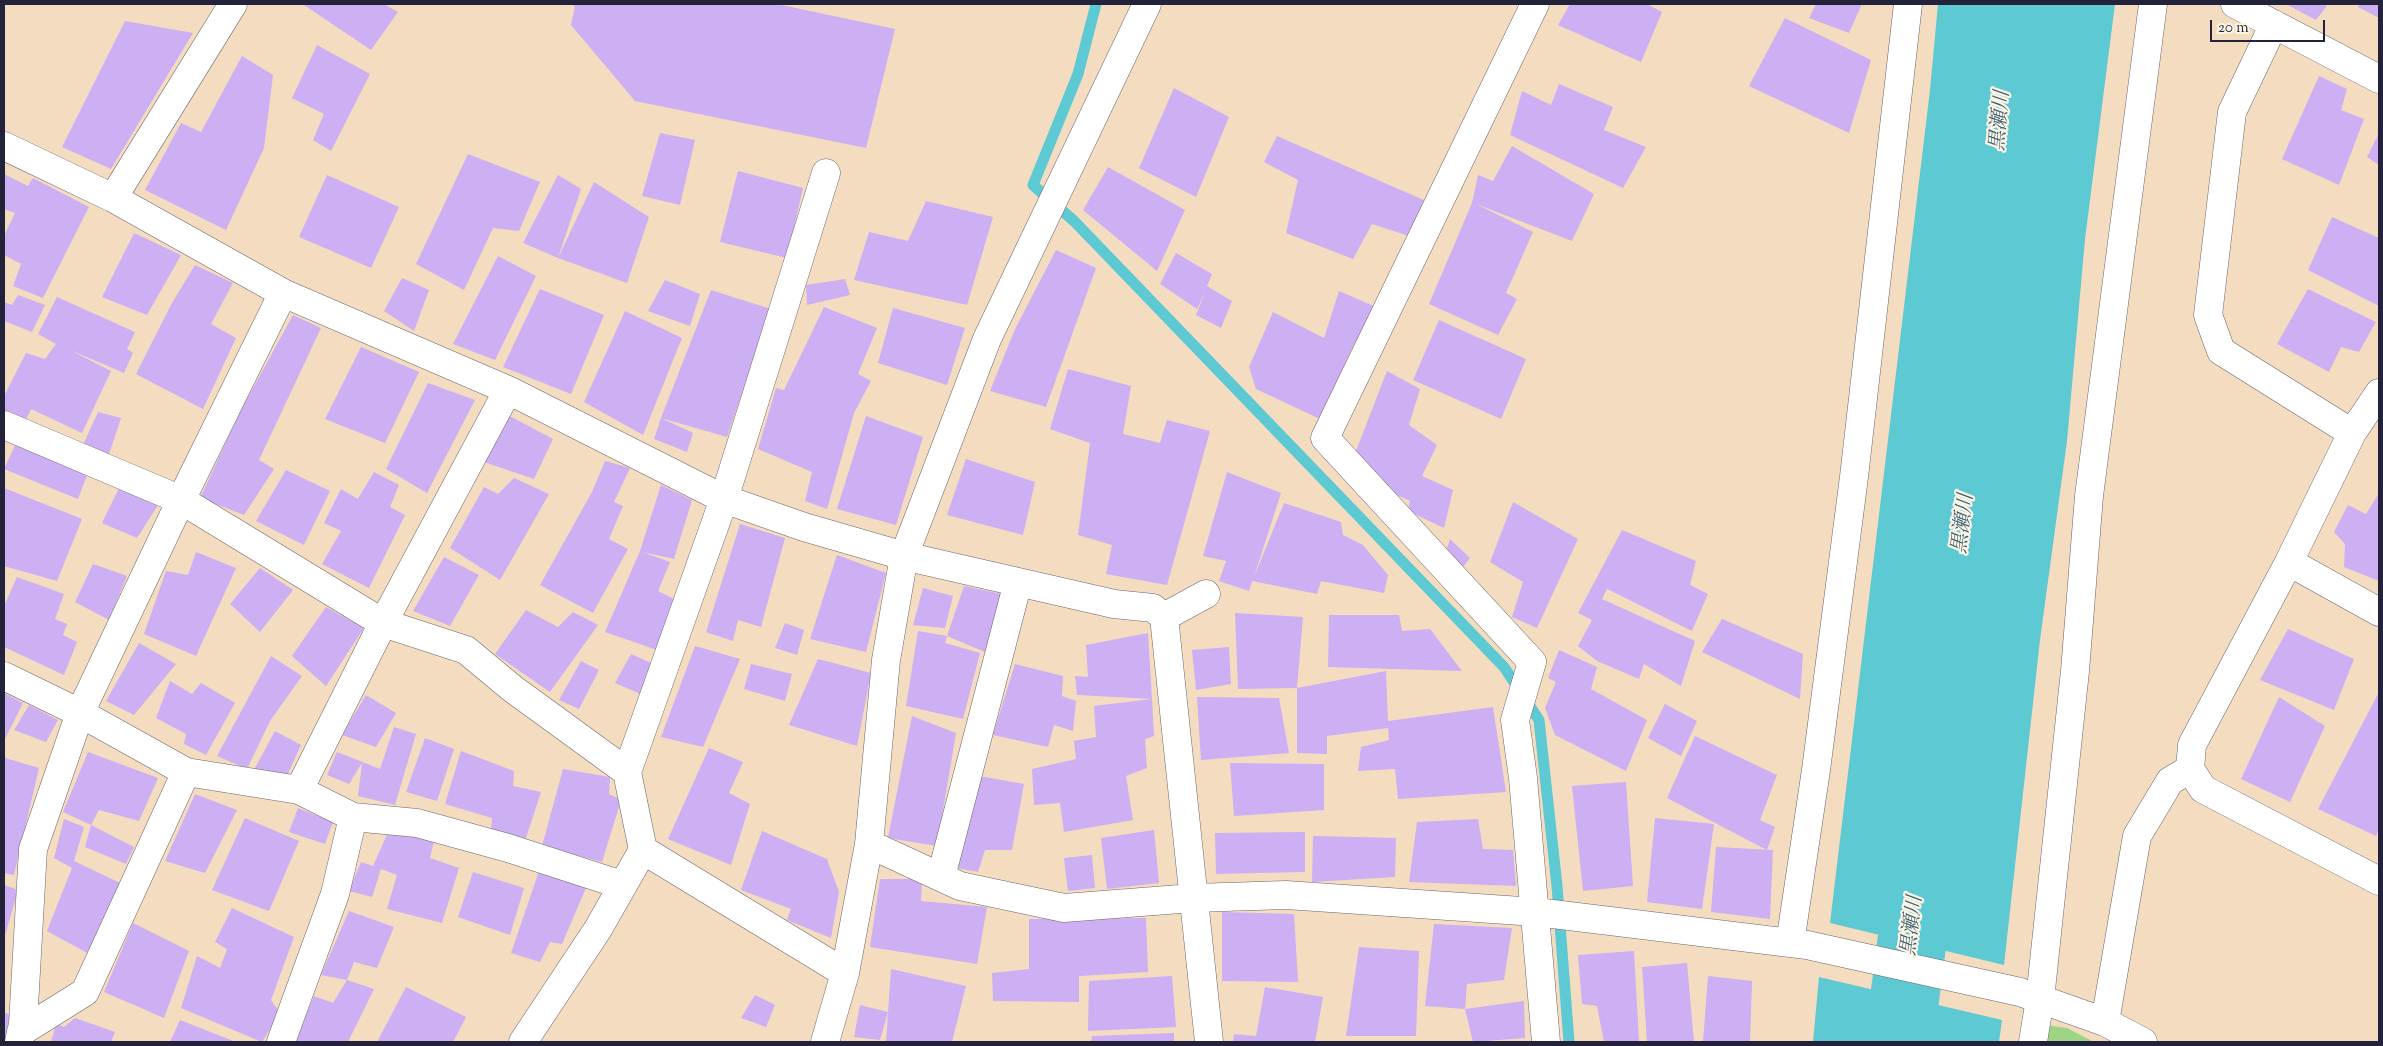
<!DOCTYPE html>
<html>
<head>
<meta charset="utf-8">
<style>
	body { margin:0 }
	#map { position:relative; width:2383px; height:1046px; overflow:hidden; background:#f4dcc0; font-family:"Sorts Mill Goudy",serif }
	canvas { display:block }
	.frame { position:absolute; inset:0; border:5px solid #22223b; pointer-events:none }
	.scale { position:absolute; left:2210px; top:20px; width:115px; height:22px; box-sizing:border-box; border:2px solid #22223b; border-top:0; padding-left:6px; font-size:15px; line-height:18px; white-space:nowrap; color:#22223b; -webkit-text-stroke:4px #fcf5e5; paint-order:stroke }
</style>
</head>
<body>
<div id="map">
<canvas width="2383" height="1046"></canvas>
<div class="frame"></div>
<div class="scale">20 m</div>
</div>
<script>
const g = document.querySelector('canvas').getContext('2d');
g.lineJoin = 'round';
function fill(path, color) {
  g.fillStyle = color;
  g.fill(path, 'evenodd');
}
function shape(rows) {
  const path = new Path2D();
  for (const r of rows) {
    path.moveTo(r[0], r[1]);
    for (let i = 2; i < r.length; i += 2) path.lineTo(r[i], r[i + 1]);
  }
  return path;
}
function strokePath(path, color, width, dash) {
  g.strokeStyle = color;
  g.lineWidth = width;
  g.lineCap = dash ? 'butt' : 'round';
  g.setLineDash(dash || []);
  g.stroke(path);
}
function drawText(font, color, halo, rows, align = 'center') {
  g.font = font + ' "Sorts Mill Goudy","Noto Serif JP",serif';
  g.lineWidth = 4.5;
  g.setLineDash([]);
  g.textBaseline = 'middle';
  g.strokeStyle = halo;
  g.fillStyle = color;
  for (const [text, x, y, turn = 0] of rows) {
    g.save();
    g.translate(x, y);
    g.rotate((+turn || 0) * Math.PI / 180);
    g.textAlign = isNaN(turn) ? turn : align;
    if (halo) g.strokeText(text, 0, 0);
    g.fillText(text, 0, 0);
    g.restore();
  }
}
fill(shape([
	[2046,1025,2067,1028,2094,1042,2038,1042]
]), '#9dd486');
fill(shape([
	[1938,4,2115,4,2085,239,2067,441,2040,640,2004,965,1830,923,1930,90],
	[1819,977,2002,1020,1999,1042,1813,1042]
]), '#5dc9d3');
strokePath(shape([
	[1096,4,1078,74,1033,185,1074,221,1504,667,1539,720,1557,886,1569,1042]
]), '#5dc9d3', 11);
strokePath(shape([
	[1899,1042,1924,848]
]), '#5dc9d3', 69);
fill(shape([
	[305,4,384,4,398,12,371,50,304,5],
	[568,4,777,4,895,29,866,148,635,101,571,25,575,6],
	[1570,4,1647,4,1662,12,1641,62,1558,25],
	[1816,4,1862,4,1849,33,1809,18],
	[2286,4,2322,4,2327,6,2316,20],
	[2360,4,2379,4,2379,18,2358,7],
	[1785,18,1871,60,1849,133,1749,86],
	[125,21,193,33,111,169,62,147],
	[317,45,370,74,331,151,313,140,324,114,292,98],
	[242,56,273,75,264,148,226,230,145,190,181,123,201,132],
	[2319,76,2347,89,2341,110,2364,119,2339,185,2282,159],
	[1559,84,1613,107,1604,130,1646,147,1623,188,1510,135,1522,91,1551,105],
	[1174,88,1229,117,1196,197,1139,168],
	[660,133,695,140,680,205,642,196],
	[2379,133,2379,165,2367,157],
	[1277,136,1426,201,1415,238,1372,224,1353,259,1286,233,1298,180,1264,162],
	[1512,146,1594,194,1572,241,1476,204,1533,232,1506,293,1517,299,1498,335,1429,304,1472,203,1478,175,1493,181],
	[468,154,540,182,519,231,493,228,464,290,416,264],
	[1108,167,1185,210,1157,271,1083,210],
	[738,171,803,188,787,258,720,242],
	[4,174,28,186,33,178,89,207,43,298,13,286,21,264,4,255,4,236,15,213,4,209],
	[327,175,399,207,371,268,299,237],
	[558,175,581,189,558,258,523,243],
	[594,182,649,217,627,283,558,258],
	[926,201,993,217,967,305,854,280,869,232,908,241],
	[2332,217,2379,238,2379,306,2308,270],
	[134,233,181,255,147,315,102,297],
	[1056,250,1096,268,1046,407,990,391,1015,329],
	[1176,253,1212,274,1207,286,1232,301,1221,328,1196,315,1205,292,1197,309,1160,284],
	[498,256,536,276,495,360,453,344],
	[195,265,233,283,211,324,236,338,203,409,136,374,172,303],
	[402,278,429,290,414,331,384,311],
	[845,279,850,295,807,305,806,285],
	[665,280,700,294,690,326,648,311],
	[540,289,604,315,571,394,503,367],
	[2308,289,2376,322,2359,352,2341,347,2329,372,2277,344],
	[711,290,771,309,727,437,661,418,693,433,687,452,654,439,661,418],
	[1339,291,1376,307,1351,350,1320,419,1256,389,1249,367,1273,312,1324,338],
	[18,295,45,305,32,332,4,321,4,302,12,305],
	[57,297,135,332,127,349,133,353,124,373,70,350,111,371,82,433,31,409,25,422,4,413,4,396,26,353,45,359,56,344,38,334],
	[824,307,877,328,858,374,871,381,854,413,827,509,805,501,812,472,758,449,776,388,784,390],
	[893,308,965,328,947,385,878,363],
	[625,311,682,338,643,435,584,402],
	[293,315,321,328,259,460,274,469,244,515,200,498,241,410],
	[1439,320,1526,359,1501,419,1413,380],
	[361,347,419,372,385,443,325,419],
	[1068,369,1131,386,1123,434,1160,443,1167,420,1210,431,1167,585,1106,574,1112,545,1078,535,1090,443,1050,429],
	[1387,371,1420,389,1409,425,1437,445,1422,476,1453,490,1444,528,1408,511,1410,501,1391,492,1354,456],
	[428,383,475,400,427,493,386,469],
	[98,412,121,418,109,454,83,445],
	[506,414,553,439,534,479,484,462],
	[866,416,923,437,896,525,837,509],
	[17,441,89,470,78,499,4,469],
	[966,459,1035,482,1023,535,947,515],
	[605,461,630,468,614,502,623,506,609,539,628,549,593,613,540,585,592,492],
	[286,470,330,491,304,545,256,521],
	[374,472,399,485,390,507,405,515,369,588,322,564,341,531,324,523,341,489,358,499],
	[1227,472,1281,493,1254,577,1284,503,1341,522,1343,535,1363,545,1388,575,1384,593,1321,581,1317,594,1252,581,1249,591,1219,581,1226,561,1203,556],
	[514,478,549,494,500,580,450,548,484,487,498,494],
	[121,484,160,502,137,538,102,523],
	[661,485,692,500,674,559,642,552,670,562,658,591,678,601,660,651,605,632,640,551],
	[4,488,82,519,57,581,4,566],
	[2379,493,2379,581,2344,567,2345,544,2334,532,2348,505,2366,514],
	[1513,502,1578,539,1537,628,1512,617,1523,582,1490,562],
	[740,524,785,538,761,627,738,620,733,641,706,632],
	[1622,530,1696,561,1690,585,1708,594,1692,631,1607,589,1602,599,1695,641,1681,686,1644,664,1639,679,1597,661,1578,646,1592,620,1578,613],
	[1450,539,1470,558,1462,568,1445,554],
	[196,552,236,568,196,656,144,634,166,571,188,575],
	[837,555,886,573,866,652,810,639],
	[444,557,479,575,450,626,413,611],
	[93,564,127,576,109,620,75,602],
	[260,568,293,590,260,632,230,604],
	[17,577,64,594,55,619,67,624,63,635,77,642,64,675,4,647,4,606],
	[964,586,1002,594,985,652,947,636],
	[923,588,953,596,945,628,913,625],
	[326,607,364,628,326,686,292,656],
	[526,610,558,627,573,612,598,625,550,692,495,654],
	[1235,613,1303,617,1297,688,1238,689],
	[1329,615,1399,615,1402,631,1430,629,1462,671,1328,667],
	[1722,619,1803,654,1800,699,1702,652],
	[785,623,804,630,797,655,775,648],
	[2288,629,2354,659,2334,710,2260,680],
	[918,631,947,636,945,643,980,653,963,719,906,706],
	[1148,633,1152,699,1077,695,1075,676,1088,677,1086,645],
	[139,643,176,664,134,715,106,701],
	[695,646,740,659,703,747,661,737],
	[1229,647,1231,684,1196,690,1192,650],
	[1559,650,1597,667,1591,689,1647,720,1626,771,1555,735,1545,708,1556,682,1548,678],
	[631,654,656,665,643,695,615,683],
	[271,656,302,676,270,721,247,769,217,756],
	[818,659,871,673,857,746,789,725],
	[581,661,599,670,579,709,559,700],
	[751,664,792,674,785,701,744,689],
	[1015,664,1063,676,1062,696,1076,701,1073,731,1054,725,1048,747,993,735],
	[1386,671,1388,721,1493,707,1506,792,1398,799,1395,769,1358,771,1361,747,1389,740,1388,728,1327,736,1327,754,1297,753,1297,688],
	[170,681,192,694,201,683,235,703,206,755,184,744,186,734,156,718],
	[2379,692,2379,828,2376,836,2318,809],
	[4,693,23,703,5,739,4,738],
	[366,695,396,713,376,747,342,735],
	[1197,697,1279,698,1289,753,1201,760],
	[2279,697,2325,726,2290,802,2241,779],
	[1152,699,1154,736,1145,739,1147,768,1126,776,1133,820,1064,832,1060,803,1034,805,1032,769,1076,759,1074,741,1096,737,1094,706],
	[1665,704,1697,721,1681,756,1648,738],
	[29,705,58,720,46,742,14,730],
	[912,716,956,733,937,846,888,838],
	[394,727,416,734,395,805,358,796,362,763,349,784,327,775,337,752,380,769],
	[275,731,301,745,286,778,254,770],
	[1695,736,1777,775,1760,820,1775,827,1767,850,1667,798],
	[425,738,454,749,437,801,406,792],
	[709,748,743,762,729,793,750,804,731,865,668,839],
	[461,751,514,771,513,786,541,792,525,841,491,831,492,818,445,804],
	[88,752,158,778,139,821,99,810,91,825,63,812],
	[5,758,39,768,14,875,4,873],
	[1230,763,1324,764,1324,810,1234,816],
	[563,769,610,777,609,794,621,800,602,862,542,846],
	[979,776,1024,784,1012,850,985,850,978,872,957,868],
	[1626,782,1633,886,1583,891,1572,786],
	[195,794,237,810,205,873,165,861],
	[298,808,333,822,325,844,289,832],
	[245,818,299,841,269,911,212,890],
	[1655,818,1714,824,1702,909,1647,902],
	[64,819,84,827,74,861,120,883,89,954,47,931,72,868,54,858],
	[1478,819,1483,849,1513,850,1516,886,1409,882,1417,822],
	[91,825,134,847,126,864,85,847],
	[389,830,434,841,430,858,459,868,442,923,387,909,397,875,381,869,372,897,349,891,361,862,373,866],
	[1154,830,1159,883,1107,889,1101,838],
	[762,831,827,859,839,892,831,938,787,920,791,909,741,890],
	[1305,832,1305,872,1216,874,1215,833],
	[1313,836,1396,838,1395,877,1312,882],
	[1716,847,1773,850,1770,919,1711,912],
	[1092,855,1095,888,1068,891,1064,858],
	[539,871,586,888,562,944,550,942,540,962,511,953],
	[473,872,524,888,510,935,458,917],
	[880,879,922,879,921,901,987,907,977,964,870,947],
	[4,885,18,890,4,939],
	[232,908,294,937,271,1000,280,1013,262,1042,181,1008,197,956,220,968,227,949,215,942],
	[349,911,394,927,377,968,354,962,347,980,321,975],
	[1222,912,1294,914,1298,982,1222,981],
	[1146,918,1148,972,1079,976,1079,1002,993,1001,992,973,1029,969,1029,919],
	[133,923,189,951,164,1018,104,992],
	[1434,924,1512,928,1504,980,1467,984,1465,1009,1425,1006],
	[1359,947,1419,951,1416,1036,1346,1036],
	[1634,951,1639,1042,1604,1042,1597,1006,1582,1004,1578,955],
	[1687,963,1694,1042,1647,1042,1642,967],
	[891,969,966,986,952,1042,886,1042],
	[1172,976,1176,1027,1088,1031,1089,981],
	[1708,976,1752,981,1750,1042,1703,1042],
	[347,980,374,989,348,1042,295,1042,314,996,333,1003],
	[406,987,466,1017,453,1042,377,1042],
	[1265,987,1323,997,1315,1042,1233,1042,1234,1034,1256,1036],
	[755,995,775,1005,766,1027,741,1018],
	[1524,1001,1525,1038,1473,1042,1465,1009],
	[860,1005,888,1012,880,1040,854,1037],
	[4,1013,10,1014,5,1040,4,1040],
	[75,1018,115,1032,111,1042,51,1042,56,1024,64,1027],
	[180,1020,236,1042,170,1042],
	[1174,1033,1174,1042,1091,1042,1092,1036]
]), '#cdaff3');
const street = shape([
	[1535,4,1325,438,1532,662,1515,720,1523,778,1546,1042],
	[2235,4,2379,79],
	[2274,24,2232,112,2208,315,2221,351,2352,433],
	[4,146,113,198,283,293,508,390,724,499,804,527,904,556,1114,604,1153,608,1164,617,1209,1042],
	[113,198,233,4],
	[4,425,181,500,383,623,466,650,513,689,627,772,643,850,598,929,523,1042],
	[2289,562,2379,612],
	[1164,617,1206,594],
	[4,676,80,713,186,772,85,992,21,1032],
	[2190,769,2203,789,2379,881],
	[186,772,299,790],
	[627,772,724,499,826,173],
	[353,817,417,823,508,848,622,885],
	[869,844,960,886,1064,908,1193,898,1286,895,1536,912,1807,945,2020,992,2105,1022,2143,1042],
	[643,850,845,973],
	[941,877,1018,582],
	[1790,943,1816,770,1854,477,1908,4],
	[2105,1022,2137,836,2170,781,2190,769,2192,745,2289,562,2352,433,2379,393],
	[19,1042,23,1024,33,849,80,713,181,500,283,293],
	[281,1042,335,894,353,817,299,790,383,623,508,390],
	[825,1042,845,973,869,844,886,660,904,556,987,339,1147,4],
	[2033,1042,2040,999,2075,671,2089,496,2153,4]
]);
strokePath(street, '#6c636a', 29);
strokePath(street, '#fff', 28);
drawText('italic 20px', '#375c70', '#fcf5e5', [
	["黒瀬川",2002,121,-85],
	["黒瀬川",1965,524,-83],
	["黒瀬川",1914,926,-83]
]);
</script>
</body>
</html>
